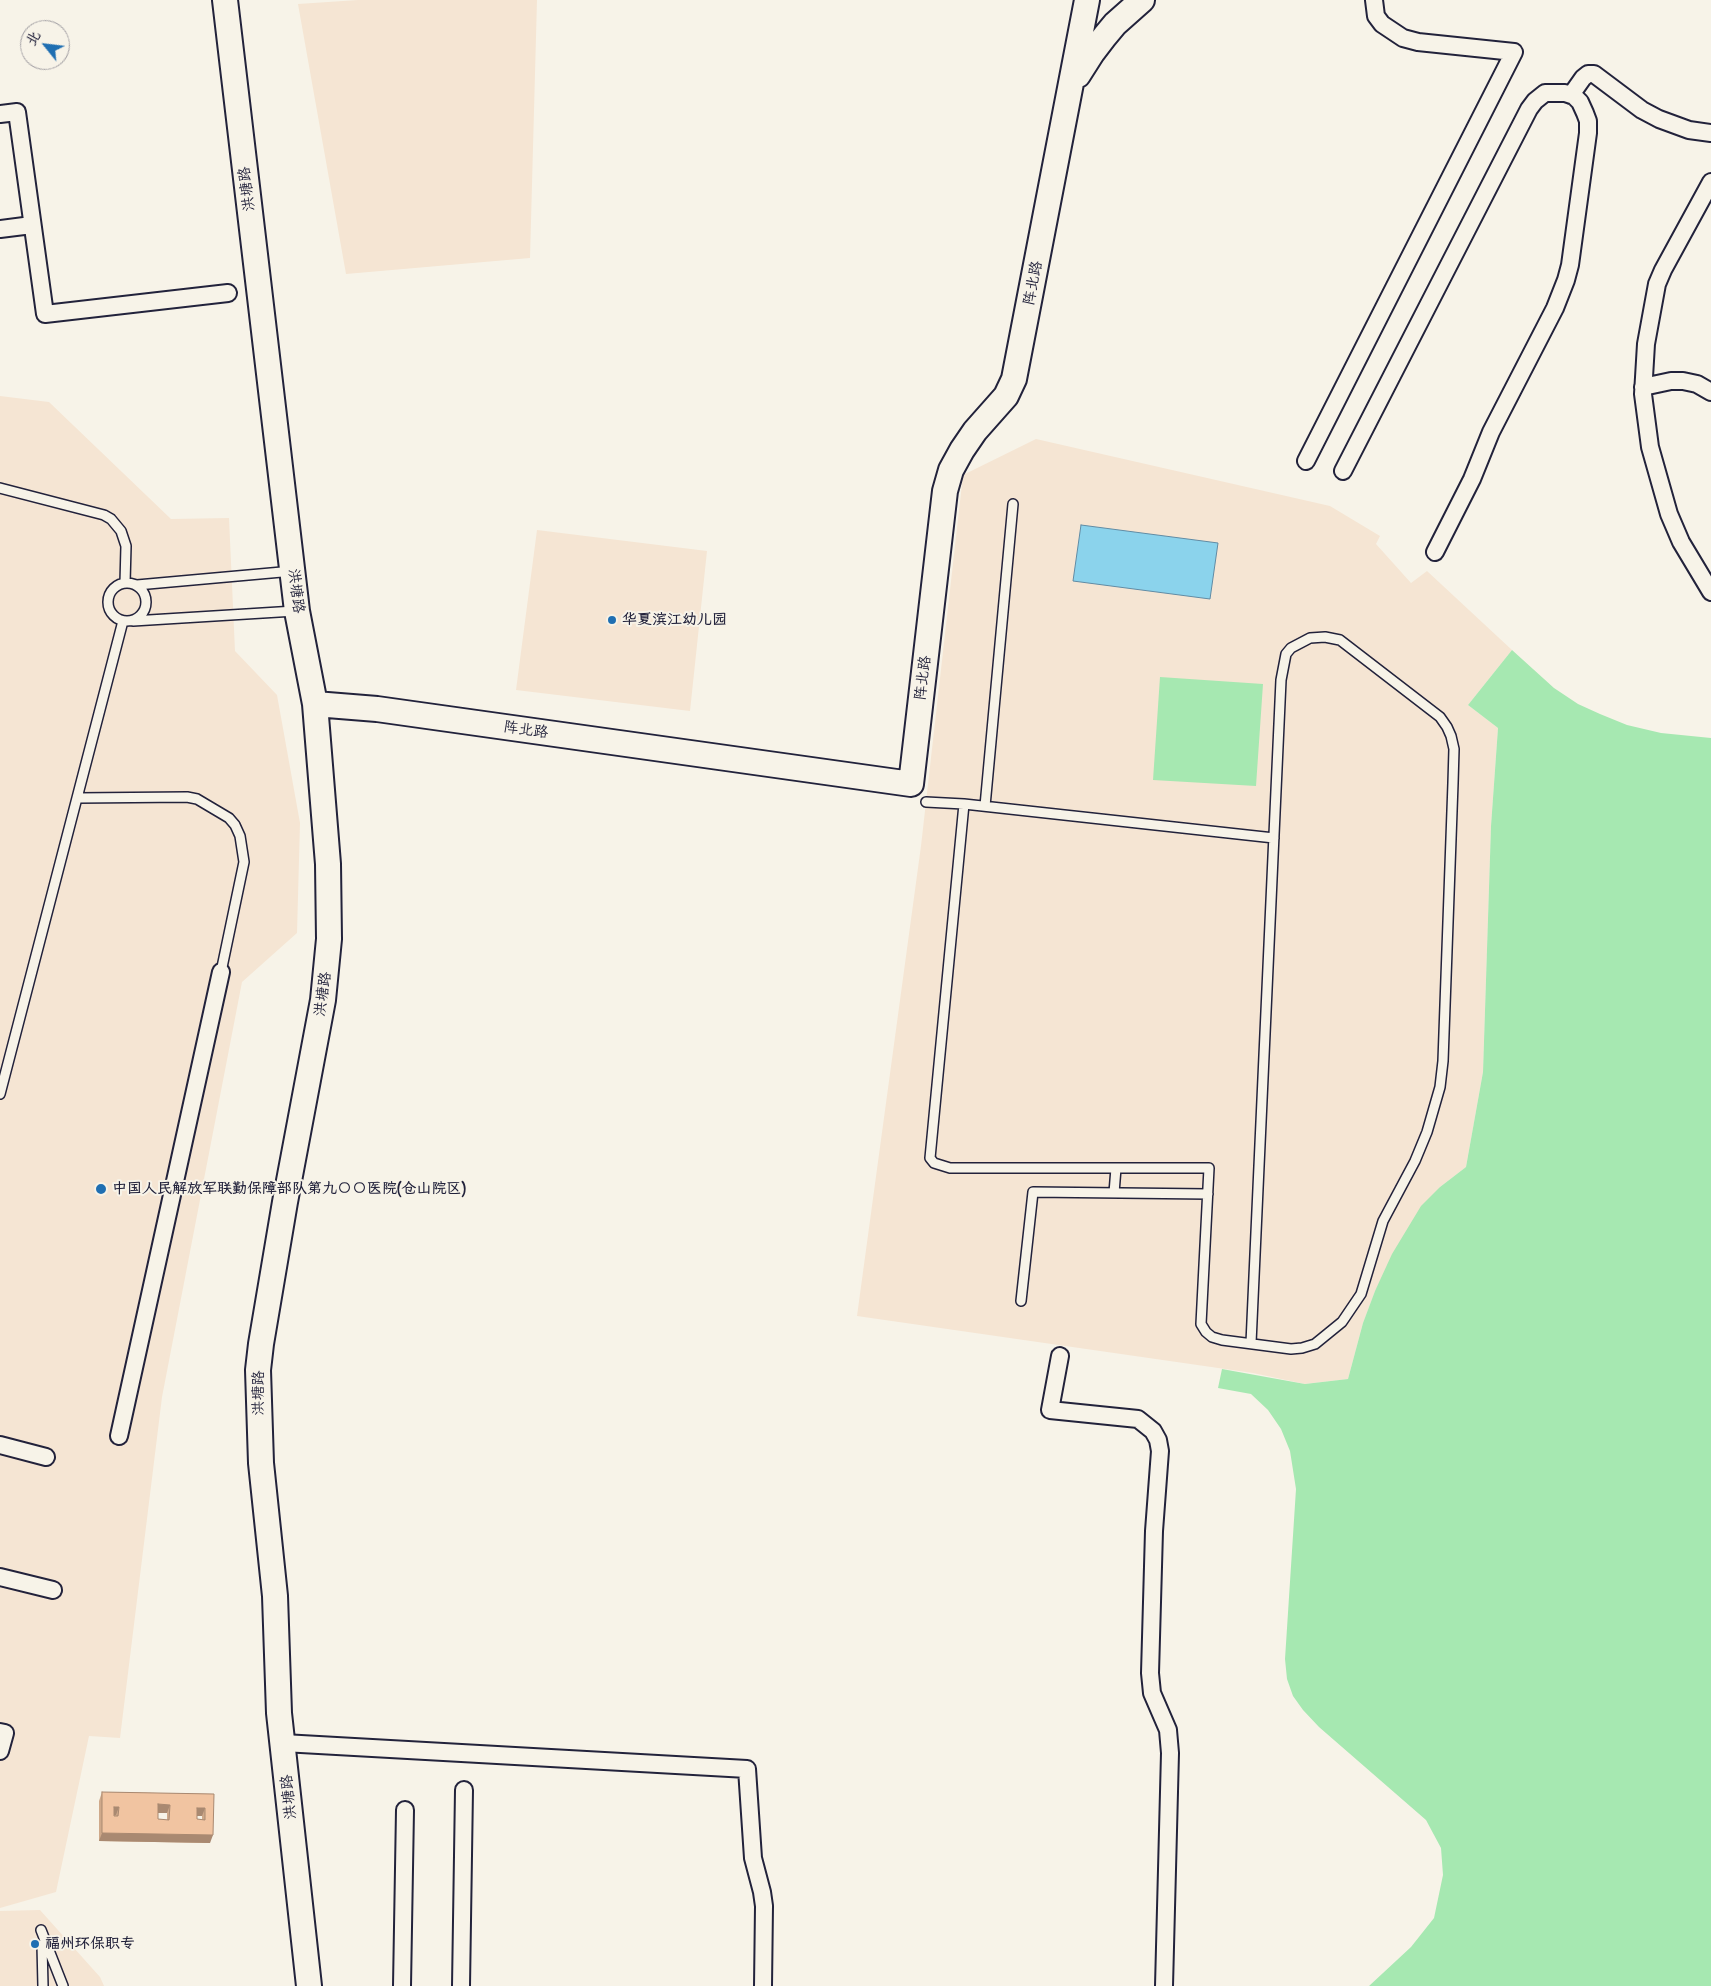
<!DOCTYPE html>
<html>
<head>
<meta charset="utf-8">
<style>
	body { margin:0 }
	#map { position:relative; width:1711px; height:1986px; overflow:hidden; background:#f7f3e8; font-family:Delius,"LXGW WenKai TC",sans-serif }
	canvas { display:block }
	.north { position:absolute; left:20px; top:20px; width:50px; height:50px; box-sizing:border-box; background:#f7f3e8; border:1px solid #a29fa3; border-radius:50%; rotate:299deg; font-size:14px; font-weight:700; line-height:20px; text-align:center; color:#22223b }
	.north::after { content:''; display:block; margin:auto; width:18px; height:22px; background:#1f6fb2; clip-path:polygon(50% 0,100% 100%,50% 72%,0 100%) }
</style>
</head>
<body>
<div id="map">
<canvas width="1711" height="1986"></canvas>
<div class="north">北</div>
</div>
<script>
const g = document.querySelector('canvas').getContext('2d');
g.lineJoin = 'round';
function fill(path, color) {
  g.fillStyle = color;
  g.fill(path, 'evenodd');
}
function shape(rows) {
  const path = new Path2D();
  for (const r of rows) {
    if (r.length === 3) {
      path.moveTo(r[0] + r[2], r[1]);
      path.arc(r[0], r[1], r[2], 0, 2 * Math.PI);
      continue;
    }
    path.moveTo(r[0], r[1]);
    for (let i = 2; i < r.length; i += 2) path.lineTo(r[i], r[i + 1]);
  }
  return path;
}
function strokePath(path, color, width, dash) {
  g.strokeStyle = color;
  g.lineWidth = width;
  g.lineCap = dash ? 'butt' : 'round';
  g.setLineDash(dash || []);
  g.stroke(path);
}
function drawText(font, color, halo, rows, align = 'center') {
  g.font = font + ' Delius,"LXGW WenKai TC",sans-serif';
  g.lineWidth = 4;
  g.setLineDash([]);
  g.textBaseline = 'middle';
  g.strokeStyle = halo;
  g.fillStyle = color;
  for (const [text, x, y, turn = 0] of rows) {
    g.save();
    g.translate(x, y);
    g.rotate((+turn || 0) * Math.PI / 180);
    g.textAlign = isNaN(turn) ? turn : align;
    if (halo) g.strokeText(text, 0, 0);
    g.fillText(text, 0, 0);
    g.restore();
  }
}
fill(shape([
	[358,0,537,0,530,258,346,274,298,4],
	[0,396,49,402,171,519,229,518,235,651,277,695,300,823,297,933,242,982,162,1397,120,1738,89,1736,56,1892,0,1908],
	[1036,439,1330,506,1380,536,1376,544,1411,583,1427,571,1512,650,1468,705,1498,728,1491,826,1483,1072,1466,1167,1440,1187,1375,1291,1363,1323,1348,1379,1305,1384,1253,1373,857,1316,921,846,963,475],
	[537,530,707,551,690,711,516,690],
	[40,1910,100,1977,104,1986,0,1986,0,1911]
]), '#f5e5d3');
fill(shape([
	[1512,650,1554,688,1578,704,1600,714,1627,725,1661,733,1711,738,1711,1986,1369,1986,1411,1947,1434,1918,1443,1875,1441,1848,1426,1820,1319,1727,1303,1710,1293,1696,1287,1679,1285,1659,1296,1489,1290,1451,1281,1429,1268,1410,1251,1394,1218,1388,1222,1369,1305,1384,1348,1379,1363,1323,1375,1291,1392,1254,1421,1206,1440,1187,1466,1167,1483,1072,1491,826,1498,728,1468,705],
	[1160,677,1263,684,1256,786,1153,780]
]), '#a6e8b1');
const water = shape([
	[1081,525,1218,543,1210,599,1073,581,1081,525]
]);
fill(water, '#8bd3ec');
strokePath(water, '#618ca5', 1);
const lane = shape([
	[0,488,104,515,111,519,121,531,126,546,125,583],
	[127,602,19],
	[137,585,293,571],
	[133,621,295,611],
	[78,798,187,797,197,799,229,818,235,825,240,836,244,862,221,972],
	[926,802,964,804,1274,838],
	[964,804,930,1158,934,1163,950,1168,1209,1168,1201,1324,1206,1332,1212,1337,1222,1340,1291,1349,1302,1348,1315,1344,1342,1322,1361,1294,1383,1221,1415,1161,1427,1132,1440,1087,1443,1061,1453,783,1454,749,1451,736,1447,727,1440,717,1340,640,1325,637,1310,638,1291,648,1286,654,1281,680,1251,1343],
	[985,806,1013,504],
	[0,1094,123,621],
	[1114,1193,1116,1168],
	[1021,1301,1033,1192,1208,1194],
	[41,1930,63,1986],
	[42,1945,43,1986]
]);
const street = shape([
	[1571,95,1583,78,1588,74,1594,74,1642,110,1659,119,1689,130,1711,133],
	[0,114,17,112,45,314,228,293],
	[1711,182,1663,270,1657,284,1646,344,1643,394,1650,447,1669,514,1681,542,1711,592],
	[0,229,32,225],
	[1643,387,1671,381,1683,381,1697,384,1711,392],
	[1306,461,1514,52,1418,42,1403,38,1382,24,1376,16,1374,0],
	[1343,471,1529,109,1535,101,1545,93,1565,93,1574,96,1580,102,1585,113,1588,121,1588,133,1570,265,1566,280,1555,308,1491,432,1472,479,1435,552],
	[1060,1356,1050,1410,1138,1419,1153,1431,1158,1440,1160,1451,1154,1531,1150,1673,1152,1693,1168,1730,1170,1753,1164,1986],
	[119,1436,221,972],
	[0,1445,46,1457],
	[0,1577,53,1590],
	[0,1732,5,1733,0,1751],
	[283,1743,747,1769,753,1858,762,1892,764,1906,763,1986],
	[402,1986,405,1810],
	[461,1986,464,1790]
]);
const secondary = shape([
	[225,0,297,611,315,704,328,864,329,939,323,1000,285,1202,261,1344,258,1370,261,1463,275,1596,279,1713,309,1986],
	[1078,75,1092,53,1105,36,1115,24,1142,0],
	[315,704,377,709,911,784,945,491,951,470,962,450,975,431,1006,396,1014,379,1087,0]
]);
strokePath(lane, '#22223b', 12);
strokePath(street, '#22223b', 20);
strokePath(secondary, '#22223b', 28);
strokePath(lane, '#f7f3e8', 9);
strokePath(street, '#f7f3e8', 16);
strokePath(secondary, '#f7f3e8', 24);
fill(shape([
	[102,1792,214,1794,210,1843,99,1841,99,1801],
	[158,1813,167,1813,167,1820,158,1819],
	[197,1816,202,1816,202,1820,197,1819]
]), '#cfa98a');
fill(shape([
	[158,1804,170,1805,167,1813,155,1813],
	[114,1807,119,1807,116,1815,111,1815],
	[197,1808,205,1808,202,1816,194,1816],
	[102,1833,213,1835,210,1843,99,1841]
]), '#a98971');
const building = shape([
	[102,1792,214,1794,213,1835,102,1833,102,1792],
	[158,1804,170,1805,169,1820,158,1819,158,1804],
	[114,1807,119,1807,118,1816,114,1816,114,1807],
	[197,1808,205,1808,205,1820,197,1819,197,1808]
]);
fill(building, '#f1c4a1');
strokePath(building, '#a98971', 1);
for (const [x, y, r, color] of [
	[612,620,5,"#1f6fb2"],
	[101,1189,6,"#1f6fb2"],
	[35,1944,5,"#1f6fb2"]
]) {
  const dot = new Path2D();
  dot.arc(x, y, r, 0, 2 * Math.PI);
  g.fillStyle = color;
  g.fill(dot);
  strokePath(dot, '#f7f3e8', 2);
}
drawText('15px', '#22223b', '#f7f3e8', [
	["洪塘路",247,189,-97],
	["阵北路",1033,283,-79],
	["洪塘路",296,591,83],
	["阵北路",923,678,-83],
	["阵北路",526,730,8],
	["洪塘路",323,994,-82],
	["洪塘路",259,1393,-90],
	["洪塘路",289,1797,-96]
]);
drawText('bold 15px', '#22223b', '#f7f3e8', [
	["华夏滨江幼儿园",622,620],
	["中国人民解放军联勤保障部队第九〇〇医院(仓山院区)",112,1189],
	["福州环保职专",45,1944]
], 'left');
</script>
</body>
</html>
